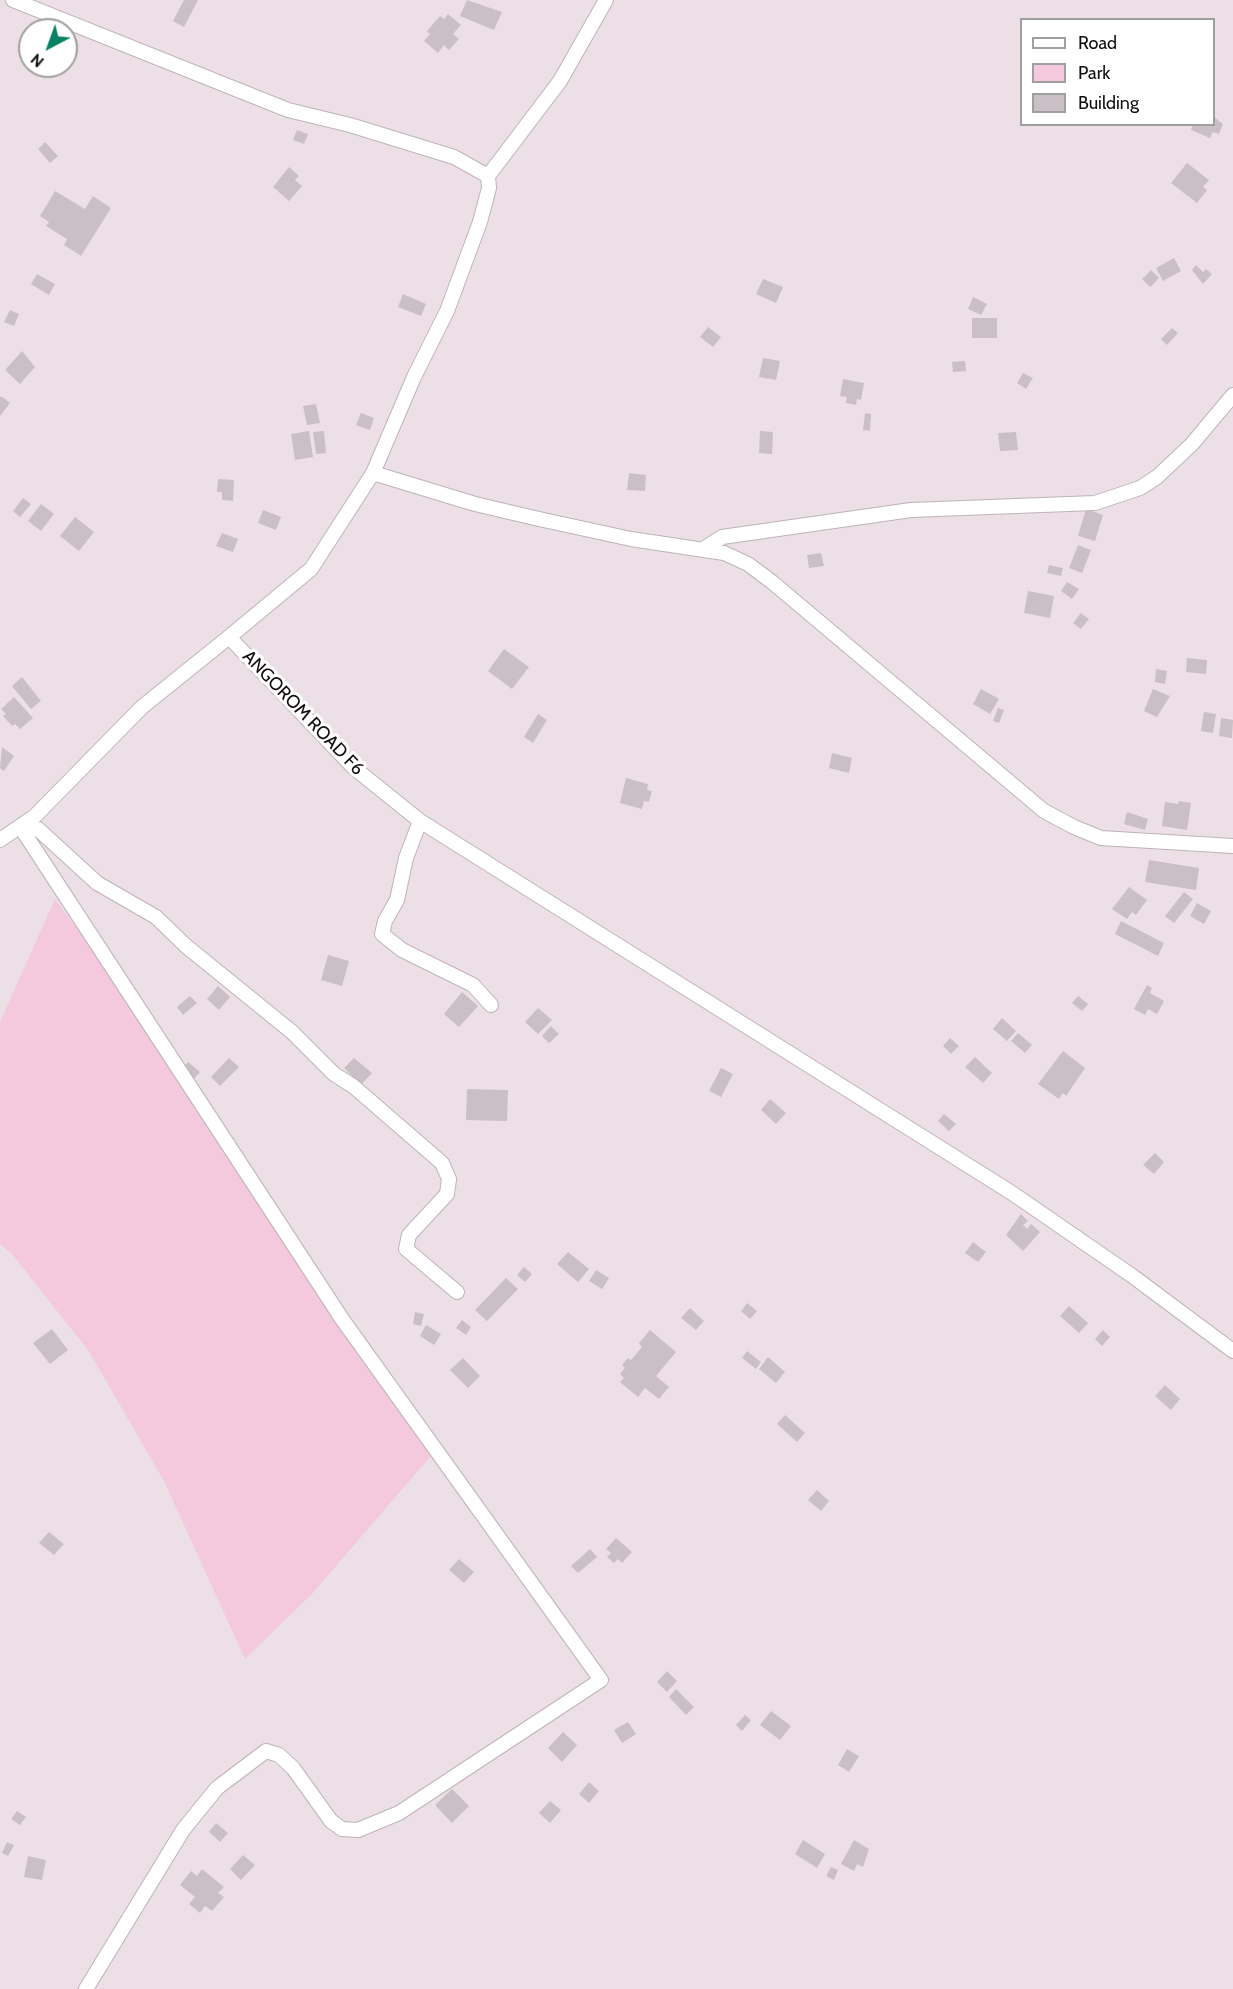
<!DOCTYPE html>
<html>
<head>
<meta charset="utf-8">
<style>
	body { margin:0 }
	#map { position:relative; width:1233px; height:1989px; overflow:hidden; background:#ece0e6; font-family:Cabin,sans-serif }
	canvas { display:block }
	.legend { position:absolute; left:1020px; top:18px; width:195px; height:108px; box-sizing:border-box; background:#fff; border:2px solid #a09f9f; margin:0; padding:8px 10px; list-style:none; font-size:18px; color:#120e10 }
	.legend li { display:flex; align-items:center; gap:12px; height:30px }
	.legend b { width:30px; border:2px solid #a09f9f }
	.north { position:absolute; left:18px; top:18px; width:60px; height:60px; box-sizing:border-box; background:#fff; border:2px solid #a09f9f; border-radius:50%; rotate:221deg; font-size:16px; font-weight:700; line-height:24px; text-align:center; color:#120e10 }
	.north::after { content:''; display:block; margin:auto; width:21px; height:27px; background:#088262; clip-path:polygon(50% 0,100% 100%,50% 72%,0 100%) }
</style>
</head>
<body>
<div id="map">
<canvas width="1233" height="1989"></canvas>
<ul class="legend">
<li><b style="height:8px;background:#fff"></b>Road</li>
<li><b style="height:16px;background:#f4c8dd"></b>Park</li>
<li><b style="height:16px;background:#cabfc4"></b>Building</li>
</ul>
<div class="north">N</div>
</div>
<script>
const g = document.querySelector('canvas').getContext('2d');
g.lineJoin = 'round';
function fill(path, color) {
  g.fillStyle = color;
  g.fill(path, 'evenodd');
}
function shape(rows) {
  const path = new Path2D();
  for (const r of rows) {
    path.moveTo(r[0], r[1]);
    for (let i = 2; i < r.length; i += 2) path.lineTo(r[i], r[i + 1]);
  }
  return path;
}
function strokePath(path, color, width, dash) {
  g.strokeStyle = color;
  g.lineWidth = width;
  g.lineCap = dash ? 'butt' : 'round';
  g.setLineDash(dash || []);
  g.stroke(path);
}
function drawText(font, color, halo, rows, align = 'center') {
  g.font = font + ' Cabin,sans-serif';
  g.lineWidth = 6;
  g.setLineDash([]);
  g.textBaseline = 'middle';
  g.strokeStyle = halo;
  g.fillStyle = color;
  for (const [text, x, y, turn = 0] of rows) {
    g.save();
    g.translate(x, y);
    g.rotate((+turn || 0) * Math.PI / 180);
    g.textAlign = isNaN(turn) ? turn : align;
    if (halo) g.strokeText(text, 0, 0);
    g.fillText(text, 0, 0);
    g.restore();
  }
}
fill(shape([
	[55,899,167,1051,436,1450,312,1594,245,1659,164,1481,88,1350,11,1253,0,1244,0,1022]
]), '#f4c8dd');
fill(shape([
	[184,0,198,0,184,27,173,21],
	[467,0,502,12,494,30,460,16],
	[448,14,461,25,453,34,459,39,449,50,444,45,438,53,424,41,430,34,427,31,440,16,444,19],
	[1214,117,1223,124,1219,134,1213,132,1210,138,1191,130,1193,124,1214,124],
	[297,130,308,134,304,144,293,140],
	[45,142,58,156,50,163,38,149],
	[1187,163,1209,180,1203,187,1207,190,1197,203,1171,183],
	[289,167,299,176,295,180,302,186,289,201,273,187],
	[55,191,85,209,93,196,111,208,81,256,64,245,67,239,46,226,49,222,40,216],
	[1174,258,1181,271,1163,281,1156,268],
	[1196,265,1203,272,1206,269,1212,274,1203,284,1192,270],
	[1151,270,1159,278,1150,287,1142,279],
	[37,274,55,284,49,295,31,284],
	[763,279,783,287,776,303,756,294],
	[403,294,426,304,421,316,398,307],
	[973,297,987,304,981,315,968,309],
	[10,310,19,314,14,326,4,322],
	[972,318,997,318,997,338,972,338],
	[708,327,721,337,713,347,700,337],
	[1172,328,1178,333,1167,345,1161,339],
	[22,351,35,367,20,384,5,370],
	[763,358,780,361,776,380,759,377],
	[965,361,966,371,953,372,952,362],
	[1023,373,1033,378,1026,389,1017,383],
	[843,379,864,383,861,400,857,399,856,405,846,403,847,397,840,396],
	[1,396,10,403,0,416,0,398],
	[316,404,320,423,307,425,303,406],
	[361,413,374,418,370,430,356,425],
	[865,413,871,414,870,431,863,430],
	[309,431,313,457,295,460,291,434],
	[324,431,326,453,316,454,313,432],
	[760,431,773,432,772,454,759,453],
	[1016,432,1018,450,1000,451,998,433],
	[629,473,646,475,645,491,627,490],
	[218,479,234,480,233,501,222,500,222,492,217,492],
	[23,498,31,504,20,517,13,511],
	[41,504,54,514,41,531,28,521],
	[1086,509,1103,515,1095,541,1078,536],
	[263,510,281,517,276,530,258,523],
	[75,517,94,532,79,551,60,536],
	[222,533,238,539,233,552,216,546],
	[1078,545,1091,550,1082,573,1069,568],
	[821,553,824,566,809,568,807,555],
	[1049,565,1063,568,1061,576,1047,573],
	[1067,582,1079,589,1072,599,1061,591],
	[1028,591,1054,596,1050,618,1024,613],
	[1081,613,1089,619,1081,629,1073,623],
	[504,649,529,667,512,689,488,671],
	[1187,658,1207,660,1206,674,1186,672],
	[1156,669,1167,671,1165,684,1155,682],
	[22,677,41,701,31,709,12,686],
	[981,689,999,699,990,714,973,704],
	[1153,689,1170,696,1157,717,1144,711],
	[14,697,33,718,20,729,15,724,12,726,3,716,6,714,1,709],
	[998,708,1004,710,999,723,993,721],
	[1204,712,1216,714,1213,733,1201,731],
	[538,714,547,720,533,743,524,737],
	[1221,718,1233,720,1232,738,1219,736],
	[2,747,14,756,4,771,0,768],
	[832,753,852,758,849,773,829,768],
	[626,778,648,784,647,790,652,791,649,802,644,801,642,809,620,803],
	[1179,801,1191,803,1187,830,1162,826,1165,802,1178,804],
	[1127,812,1148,819,1145,830,1124,824],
	[1149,860,1199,868,1196,890,1145,882],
	[1129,887,1147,900,1136,915,1132,912,1127,919,1112,909],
	[1184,892,1193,899,1174,923,1165,916],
	[1197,903,1211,911,1204,924,1190,916],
	[1121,921,1164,943,1158,956,1115,934],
	[328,955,349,961,342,986,321,980],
	[1147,985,1152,988,1150,993,1164,1001,1157,1014,1148,1009,1145,1015,1134,1009],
	[218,986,230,997,219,1010,207,999],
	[462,992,478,1006,459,1027,444,1014],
	[190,996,197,1003,183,1015,177,1007],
	[1078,996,1088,1004,1082,1011,1072,1003],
	[538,1008,552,1020,538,1034,525,1022],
	[1002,1018,1016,1031,1007,1041,993,1029],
	[551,1026,559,1034,549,1043,542,1036],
	[1018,1033,1032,1045,1025,1053,1011,1041],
	[950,1038,959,1046,951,1054,943,1046],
	[1063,1051,1085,1068,1066,1096,1063,1093,1059,1099,1038,1084],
	[975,1057,992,1073,983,1083,965,1067],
	[229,1058,239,1067,220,1086,211,1077],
	[354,1058,372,1073,361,1085,344,1068],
	[188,1062,200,1072,193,1080,181,1070],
	[721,1068,733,1074,721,1097,709,1091],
	[467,1089,508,1090,507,1121,466,1120],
	[770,1099,786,1113,776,1124,761,1110],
	[944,1114,956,1124,949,1131,938,1121],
	[1155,1153,1164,1162,1154,1174,1143,1165],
	[1021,1214,1028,1221,1023,1225,1027,1229,1031,1224,1040,1232,1023,1251,1006,1235],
	[973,1242,986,1252,978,1262,965,1253],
	[568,1252,589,1269,578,1282,557,1264],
	[524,1267,532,1274,525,1282,517,1275],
	[596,1270,609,1278,602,1289,589,1281],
	[506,1278,518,1289,487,1321,475,1310],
	[747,1303,757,1311,750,1319,741,1311],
	[1069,1306,1088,1323,1079,1333,1060,1316],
	[690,1308,704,1321,696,1330,681,1318],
	[415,1312,424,1314,421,1326,413,1324],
	[462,1320,471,1327,466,1335,456,1328],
	[426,1325,441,1334,434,1345,420,1336],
	[52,1329,68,1350,50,1364,33,1343],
	[650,1330,676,1352,656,1376,669,1387,659,1399,645,1388,638,1397,620,1382,624,1378,620,1374,625,1368,622,1365,628,1358,631,1360,642,1347,639,1343],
	[1103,1330,1110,1337,1102,1346,1095,1339],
	[747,1351,761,1362,756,1369,742,1358],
	[768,1357,785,1372,776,1383,759,1369],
	[463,1358,480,1376,468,1388,450,1370],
	[1165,1385,1180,1399,1171,1410,1155,1396],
	[785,1415,805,1433,797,1442,777,1424],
	[817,1490,829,1501,821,1511,808,1500],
	[49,1532,64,1544,54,1555,39,1543],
	[616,1538,632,1552,622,1563,618,1559,614,1563,607,1557,611,1553,606,1549],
	[590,1549,597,1557,578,1573,571,1566],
	[459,1559,474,1572,464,1583,449,1570],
	[667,1671,677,1681,667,1692,657,1682],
	[676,1689,694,1707,686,1715,669,1697],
	[771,1711,791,1726,780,1740,760,1725],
	[745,1715,751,1720,742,1731,736,1725],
	[628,1722,636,1734,622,1743,614,1730],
	[563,1732,577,1745,562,1762,548,1748],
	[847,1749,859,1756,849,1772,838,1765],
	[589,1782,599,1791,589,1803,579,1794],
	[452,1789,469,1806,452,1823,435,1805],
	[550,1801,561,1810,550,1823,539,1813],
	[17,1811,26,1817,20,1825,11,1819],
	[216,1823,228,1833,220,1842,209,1832],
	[803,1840,825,1854,817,1868,795,1854],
	[854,1840,869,1849,863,1867,857,1864,854,1871,841,1864],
	[7,1842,14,1845,8,1856,2,1853],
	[243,1855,255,1865,241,1880,230,1869],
	[28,1856,46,1860,42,1880,24,1877],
	[831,1867,838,1870,834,1880,826,1876],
	[202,1869,224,1887,218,1893,224,1897,212,1911,205,1906,200,1913,189,1904,195,1897,180,1885,191,1871,197,1876]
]), '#cabfc4');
const street = shape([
	[13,0,288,110,350,125,454,157,488,176,489,188,480,222,447,311,414,377,373,473,311,569,229,637],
	[488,176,560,81,606,0],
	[373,473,475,504,539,519,631,539,724,553,748,564,772,582,1044,811,1074,827,1101,838,1233,846],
	[705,548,722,537,911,510,1095,503,1140,488,1157,477,1192,444,1233,395],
	[420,821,1012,1193,1131,1275,1233,1351],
	[0,840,35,816,142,707,229,637,353,767,420,821,406,858,397,900,385,921,382,934,402,950,473,985,491,1005],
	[86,1989,183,1830,217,1788,266,1751,279,1755,293,1768,331,1821,342,1829,358,1830,399,1813,601,1680,342,1319,21,828,38,829,97,883,156,917,186,946,292,1032,334,1074,353,1086,442,1163,449,1179,447,1194,409,1235,406,1249,457,1292]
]);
strokePath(street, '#beb3b8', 16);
strokePath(street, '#fff', 14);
drawText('18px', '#120e10', '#fff', [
	["ANGOROM ROAD F6",303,713,46]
]);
</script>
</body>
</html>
